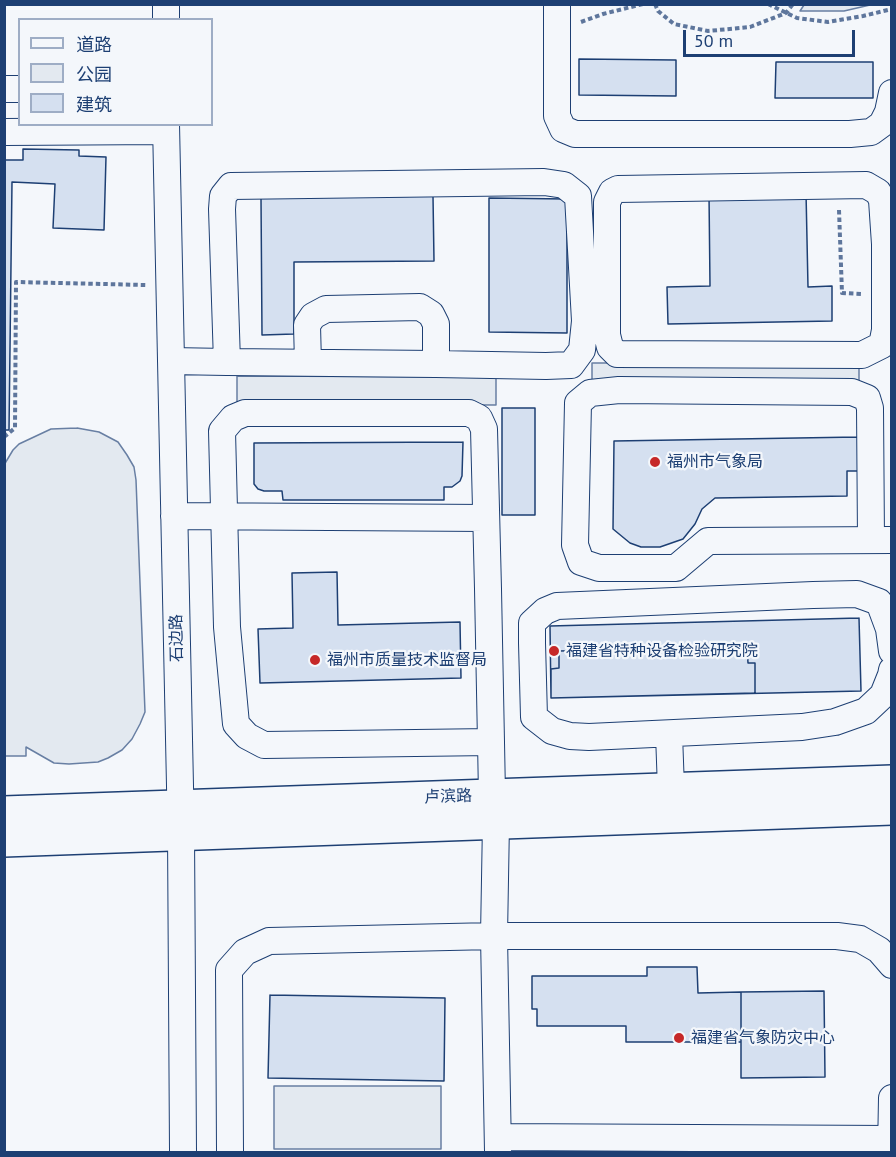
<!DOCTYPE html>
<html>
<head>
<meta charset="utf-8">
<style>
	body { margin:0 }
	#map { position:relative; width:896px; height:1157px; overflow:hidden; background:#f4f7fb; font-family:"PT Sans","Noto Sans SC",sans-serif }
	canvas { display:block }
	.frame { position:absolute; inset:0; border:6px solid #1d3f73; pointer-events:none }
	.legend { position:absolute; left:18px; top:18px; width:195px; height:108px; box-sizing:border-box; background:#f4f7fb; border:2px solid #9eadc5; margin:0; padding:8px 10px; list-style:none; font-size:18px; color:#1d3f73 }
	.legend li { display:flex; align-items:center; gap:12px; height:30px }
	.legend b { width:30px; border:2px solid #9eadc5 }
	.scale { position:absolute; left:683px; top:30px; width:172px; height:27px; box-sizing:border-box; border:3px solid #1d3f73; border-top:0; padding-left:8px; font-size:18px; line-height:21px; white-space:nowrap; color:#1d3f73; -webkit-text-stroke:4px #f4f7fb; paint-order:stroke }
</style>
</head>
<body>
<div id="map">
<canvas width="896" height="1157"></canvas>
<div class="frame"></div>
<ul class="legend">
<li><b style="height:8px;background:#f4f7fb"></b>道路</li>
<li><b style="height:16px;background:#e3e9f0"></b>公园</li>
<li><b style="height:16px;background:#d5e0f0"></b>建筑</li>
</ul>
<div class="scale">50 m</div>
</div>
<script>
const g = document.querySelector('canvas').getContext('2d');
g.lineJoin = 'round';
function fill(path, color) {
  g.fillStyle = color;
  g.fill(path, 'evenodd');
}
function shape(rows) {
  const path = new Path2D();
  for (const r of rows) {
    path.moveTo(r[0], r[1]);
    for (let i = 2; i < r.length; i += 2) path.lineTo(r[i], r[i + 1]);
  }
  return path;
}
function strokePath(path, color, width, dash) {
  g.strokeStyle = color;
  g.lineWidth = width;
  g.lineCap = dash ? 'butt' : 'round';
  g.setLineDash(dash || []);
  g.stroke(path);
}
function drawText(font, color, halo, rows, align = 'center') {
  g.font = font + ' "PT Sans","Noto Sans SC",sans-serif';
  g.lineWidth = 4.5;
  g.setLineDash([]);
  g.textBaseline = 'middle';
  g.strokeStyle = halo;
  g.fillStyle = color;
  for (const [text, x, y, turn = 0] of rows) {
    g.save();
    g.translate(x, y);
    g.rotate((+turn || 0) * Math.PI / 180);
    g.textAlign = isNaN(turn) ? turn : align;
    if (halo) g.strokeText(text, 0, 0);
    g.fillText(text, 0, 0);
    g.restore();
  }
}
const green = shape([
	[804,5,804,4,870,5,844,11,800,11,804,5],
	[592,363,859,363,859,383,592,383,592,363],
	[237,376,496,377,496,405,237,404,237,376],
	[77,428,99,432,118,442,127,455,134,467,136,480,145,712,140,724,132,739,122,750,108,758,98,762,69,764,54,763,26,747,26,756,5,756,4,465,13,450,19,444,51,429,77,428],
	[274,1086,441,1086,441,1149,274,1149,274,1086],
	[813,1148,824,1152,511,1152,512,1151,518,1149,813,1148]
]);
fill(green, '#e3e9f0');
strokePath(green, '#687fa3', 1.5);
const building = shape([
	[579,59,676,60,676,96,579,95,579,59],
	[776,62,873,62,873,98,775,98,776,62],
	[23,149,79,150,79,156,106,157,104,230,53,228,55,184,12,182,9,430,4,430,4,160,23,160,23,149],
	[806,192,808,287,832,286,832,321,668,324,667,287,710,286,709,194,806,192],
	[433,196,434,261,294,262,294,334,262,335,261,198,433,196],
	[489,198,567,199,567,333,489,332,489,198],
	[502,408,535,408,535,515,502,515,502,408],
	[858,437,859,471,847,471,847,496,715,498,702,509,695,524,683,539,660,547,641,547,630,543,613,529,614,441,858,437],
	[463,442,462,476,460,481,452,487,444,487,444,500,283,500,282,491,264,491,258,489,254,484,254,443,463,442],
	[337,572,338,625,460,622,461,678,260,683,258,629,293,628,292,573,337,572],
	[859,618,861,691,551,698,550,626,859,618],
	[747,647,748,663,755,663,755,693,551,698,551,669,559,668,559,651,747,647],
	[747,647,748,663,755,663,755,693,551,698,551,669,559,668,559,651,747,647],
	[647,967,697,967,698,993,741,992,741,1042,626,1042,626,1026,537,1026,537,1009,532,1009,532,976,647,976,647,967],
	[824,991,825,1077,741,1078,741,992,824,991],
	[270,995,445,998,444,1081,268,1078,270,995]
]);
fill(building, '#d5e0f0');
strokePath(building, '#1d3f73', 1.5);
const minor = shape([
	[557,4,557,116,563,129,575,134,850,134,871,132,882,124,888,112,892,93],
	[166,20,166,4],
	[4,89,20,89],
	[166,124,181,833,183,1152],
	[4,132,166,131],
	[866,185,878,192,882,200,885,244,885,330,882,345,862,355,617,354,610,347,607,335,607,202,612,192,618,189,866,185],
	[171,361,227,362,436,364,546,366,571,365,582,350,585,321,578,196,564,185,544,182,231,186,223,196,222,209,227,362],
	[308,363,307,325,313,316,326,309,420,307,431,314,436,324,436,364],
	[174,516,486,518],
	[871,540,870,408,867,398,852,392,619,390,590,393,578,403,575,545,581,562,599,568,676,568,708,541,892,540],
	[892,651,889,629,879,602,857,594,813,595,557,606,545,611,532,623,532,643,534,717,552,731,570,736,589,737,802,727,835,722,866,711,883,695,891,675,892,670],
	[669,734,671,789],
	[491,742,264,745,247,736,236,724,227,627,222,431,233,418,245,413,469,413,479,418,484,429,488,589,491,742,492,795],
	[496,822,494,936,498,1152],
	[498,1137,891,1139],
	[230,1152,229,970,245,952,269,941,494,936,837,936,860,939,879,950,892,965],
	[891,1152,892,1098]
]);
const major = shape([
	[4,813,892,782],
	[4,840,892,808]
]);
strokePath(minor, '#1d3f73', 28);
strokePath(major, '#1d3f73', 36);
strokePath(shape([
	[655,4,658,11,674,24,708,31,750,27,786,13,793,4],
	[768,4,797,18,828,22,863,16,892,9],
	[581,22,603,14,643,4],
	[839,210,842,293,862,294],
	[4,437,15,428,16,282,146,285]
]), '#5e769c', 4, [4.5, 3]);
strokePath(minor, '#f4f7fb', 26);
strokePath(major, '#f4f7fb', 33);
for (const [x, y, r, color] of [
	[655,462,6,"#c62828"],
	[554,651,6,"#c62828"],
	[315,660,6,"#c62828"],
	[679,1038,6,"#c62828"]
]) {
  const dot = new Path2D();
  dot.arc(x, y, r, 0, 2 * Math.PI);
  g.fillStyle = color;
  g.fill(dot);
  strokePath(dot, '#f4f7fb', 2);
}
drawText('16px', '#1d3f73', '#f4f7fb', [
	["福州市气象局",667,462],
	["福建省特种设备检验研究院",566,651],
	["福州市质量技术监督局",327,660],
	["福建省气象防灾中心",691,1038]
], 'left');
drawText('16px', '#1d3f73', '#f4f7fb', [
	["石边路",177,638,-91],
	["卢滨路",448,797,-2]
]);
</script>
</body>
</html>
